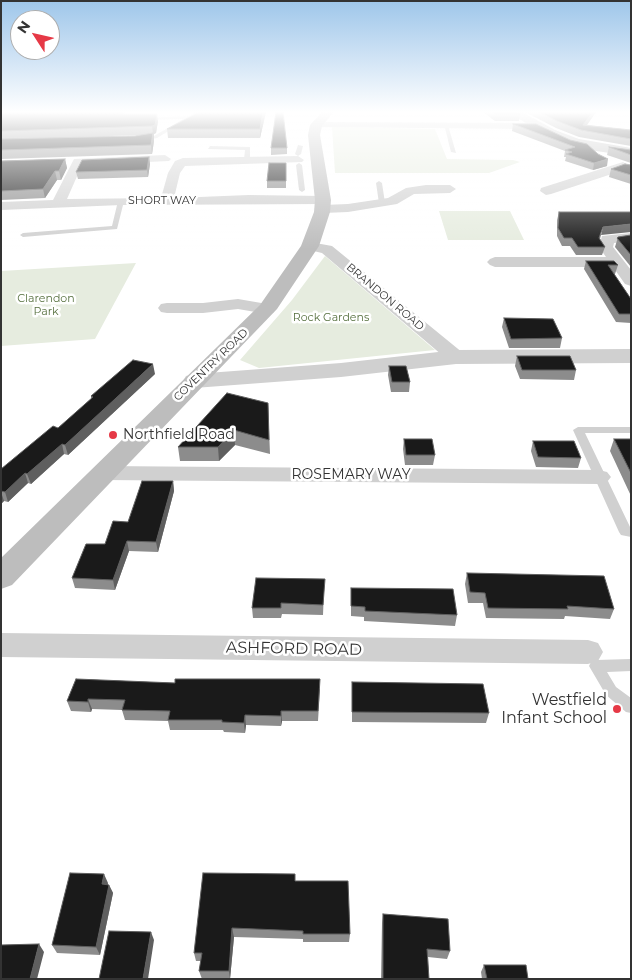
<!DOCTYPE html>
<html>
<head>
<meta charset="utf-8">
<style>
	body { margin:0 }
	#map { position:relative; width:632px; height:980px; overflow:hidden; background:#fff; font-family:Montserrat,sans-serif }
	canvas { display:block }
	.frame { position:absolute; inset:0; border:2px solid #333; pointer-events:none }
	.north { position:absolute; left:10px; top:10px; width:50px; height:50px; box-sizing:border-box; background:#fff; border:1px solid #adadad; border-radius:50%; rotate:305deg; font-size:14px; font-weight:700; line-height:20px; text-align:center; color:#333 }
	.north::after { content:''; display:block; margin:auto; width:18px; height:22px; background:#e63946; clip-path:polygon(50% 0,100% 100%,50% 72%,0 100%) }
</style>
</head>
<body>
<div id="map">
<canvas width="632" height="980"></canvas>
<div class="frame"></div>
<div class="north">N</div>
</div>
<script>
const g = document.querySelector('canvas').getContext('2d');
g.lineJoin = 'round';
function fill(path, color) {
  g.fillStyle = color;
  g.fill(path, 'evenodd');
}
function shape(rows) {
  const path = new Path2D();
  for (const r of rows) {
    path.moveTo(r[0], r[1]);
    for (let i = 2; i < r.length; i += 2) path.lineTo(r[i], r[i + 1]);
  }
  return path;
}
function strokePath(path, color, width, dash) {
  g.strokeStyle = color;
  g.lineWidth = width;
  g.lineCap = dash ? 'butt' : 'round';
  g.setLineDash(dash || []);
  g.stroke(path);
}
function drawText(font, color, halo, rows, align = 'center') {
  g.font = font + ' Montserrat,sans-serif';
  g.lineWidth = 5;
  g.setLineDash([]);
  g.textBaseline = 'middle';
  g.strokeStyle = halo;
  g.fillStyle = color;
  for (const [text, x, y, turn = 0] of rows) {
    g.save();
    g.translate(x, y);
    g.rotate((+turn || 0) * Math.PI / 180);
    g.textAlign = isNaN(turn) ? turn : align;
    if (halo) g.strokeText(text, 0, 0);
    g.fillText(text, 0, 0);
    g.restore();
  }
}
fill(shape([
	[332,127,435,129,447,159,513,160,520,162,489,173,335,173],
	[439,211,510,211,524,240,448,240],
	[325,256,435,350,259,368,240,360,292,300],
	[136,263,95,339,1,346,1,271]
]), '#e6ecdf');
fill(shape([
	[195,112,200,112,157,138,140,141,137,139,154,136,183,119,143,120,141,118,188,116,195,112],
	[444,124,448,125,456,153,451,152,444,124],
	[298,145,303,146,301,154,298,156,295,154,298,145],
	[210,146,250,147,250,160,247,162,244,160,245,150,208,149,210,146],
	[299,163,302,165,305,190,302,192,299,190,296,165,299,163],
	[379,181,382,183,385,203,382,205,379,203,376,183,379,181],
	[121,199,124,201,117,229,23,237,20,235,23,233,112,226,118,201,121,199],
	[578,427,631,427,631,433,585,433,631,529,631,537,621,535,619,532,573,430,578,427],
	[631,659,631,671,607,672,616,687,631,698,631,713,626,712,606,695,589,666,591,662,596,660,631,659]
]), '#d0d0d0');
fill(shape([
	[316,122,537,123,542,126,537,129,312,127,311,125,316,122],
	[165,155,171,159,169,161,82,165,67,199,161,198,168,173,175,161,183,158,298,156,304,160,302,162,185,166,180,173,174,198,249,195,323,196,330,200,323,204,121,205,1,210,1,202,53,200,74,159,165,155],
	[623,162,629,166,627,169,551,194,546,195,540,191,541,188,623,162],
	[426,185,450,185,456,189,450,193,414,194,397,204,348,212,323,213,316,209,323,205,348,204,388,198,406,188,426,185],
	[631,233,631,241,614,243,613,247,631,270,631,286,625,284,613,267,495,267,490,265,487,262,490,259,495,257,606,257,599,247,602,236,631,233],
	[310,242,332,246,463,353,465,357,463,361,456,363,449,361,322,253,305,249,303,246,305,243,310,242],
	[238,299,273,305,276,309,273,313,267,314,238,309,203,313,167,313,161,312,158,308,161,304,167,303,203,303,238,299],
	[103,466,599,470,607,472,611,477,607,482,599,484,103,480,95,478,91,473,95,468,103,466],
	[1,633,588,640,598,643,603,652,598,661,588,664,1,657,1,633]
]), '#d0d0d0');
fill(shape([
	[631,349,631,363,456,364,341,377,194,388,186,386,183,381,186,376,194,374,341,363,456,350,631,349]
]), '#d0d0d0');
fill(shape([
	[322,112,334,112,322,126,320,135,331,200,330,212,319,246,277,309,12,585,1,589,1,558,260,305,301,246,314,212,315,200,308,135,310,125,322,112],
	[508,112,522,112,555,130,579,139,631,148,631,156,589,150,569,145,547,136,508,112]
]), '#bdbdbd');
fill(shape([
	[1,112,125,112,124,114,158,121,156,133,154,134,154,141,152,154,1,159],
	[142,135,135,136,78,137],
	[199,112,266,112,260,138,168,138,167,129],
	[483,112,516,112,520,114,519,121,495,121],
	[525,112,596,112,587,125,631,130,631,146,579,137,556,128],
	[513,124,536,124,607,166,593,170,565,161,566,157,564,157,565,151,512,131],
	[609,147,631,150,631,163,607,155],
	[271,148,287,148,287,154,271,155],
	[149,157,150,164,148,177,78,179,76,172],
	[65,159,67,168,61,180,57,180,45,198,1,200,1,161],
	[286,163,286,188,267,188,267,181],
	[631,165,631,184,609,177,611,169],
	[559,212,601,235,600,239,605,247,602,255,576,255,570,246,562,246,557,236,557,220],
	[631,235,631,267,615,247,618,237],
	[586,261,618,265,615,274,614,274,631,299,631,323,616,322,584,269],
	[504,318,562,338,560,348,509,348,502,327],
	[517,356,576,370,574,380,520,379,515,366],
	[389,366,410,382,409,392,391,392,388,375],
	[155,374,68,455,64,454,31,484,28,483,8,502,4,501,1,504,1,469,58,428,91,399,91,396],
	[268,403,270,454,235,445,219,461,180,461,178,447],
	[404,439,435,455,433,465,405,465,403,449],
	[614,439,631,439,631,496,610,451],
	[533,441,581,458,578,468,536,467,531,451],
	[173,481,174,491,158,552,129,551,115,590,75,588,72,578,128,522],
	[467,573,614,609,610,619,565,616,564,619,486,618,483,603,468,603,465,584],
	[351,588,457,615,455,626,364,621,364,617,351,616],
	[324,589,323,615,282,614,281,618,253,618,252,608],
	[76,679,320,689,318,721,282,721,281,726,246,725,245,733,224,732,223,730,170,730,168,721,125,720,122,710,92,709,91,712,71,711,67,701],
	[352,682,489,713,486,723,352,722],
	[295,881,350,934,349,942,303,942,303,939,234,937,230,979,202,979,199,971,201,961,196,961,194,953],
	[108,883,108,885,109,885,113,893,100,955,57,953,52,945],
	[383,914,450,951,447,959,428,957,429,979,381,979,382,923],
	[484,965,528,979,482,979,481,972]
]), '#8c8c8c');
fill(shape([
	[263,112,266,112,260,138,260,129],
	[593,112,596,112,582,132,583,125],
	[157,114,158,121,156,133,154,134,154,141,152,154,151,145,153,133,152,126],
	[149,157,150,164,148,177,147,170],
	[65,159,67,168,61,180,59,171],
	[608,159,607,166,593,170,594,163],
	[55,171,57,180,45,198,43,189],
	[631,224,631,232,601,235,603,227],
	[153,364,155,374,68,455,65,445],
	[234,430,235,445,219,461,218,447],
	[62,444,64,454,31,484,27,474],
	[25,473,28,483,8,502,5,492],
	[173,481,174,491,158,552,156,542],
	[1,492,4,501,1,504],
	[127,541,129,551,115,590,113,580],
	[88,699,92,709,91,712,88,702],
	[281,711,282,721,281,726],
	[245,715,246,725,245,733,244,723],
	[104,874,108,883,106,893,102,884],
	[109,885,113,893,100,955,96,947],
	[232,928,234,937,230,979,229,971],
	[151,932,154,940,148,979,143,979],
	[39,944,44,952,37,979,30,979]
]), '#5f5f5f');
const building = shape([
	[1,112,122,112,122,114,157,114,155,125,152,126,1,131,1,112],
	[199,112,263,112,260,129,167,129,199,112],
	[276,112,283,112,287,148,271,148,276,112],
	[493,112,516,112,520,114,496,114,493,112],
	[539,112,593,112,583,125,631,130,631,139,581,130,557,121,539,112],
	[513,124,536,124,570,140,587,144,598,154,608,159,594,163,566,154,572,152,565,150,575,147,513,124],
	[153,133,151,145,1,150,1,139,135,136,153,133],
	[609,147,631,150,631,155,609,147],
	[149,157,147,170,76,172,82,160,149,157],
	[65,159,59,171,55,171,43,189,1,191,1,161,65,159],
	[269,163,286,163,286,181,267,181,269,163],
	[625,164,631,165,631,175,611,169,625,164],
	[559,212,631,212,631,224,603,227,599,238,605,247,578,247,572,238,564,238,558,228,559,212],
	[631,235,631,255,617,238,618,237,631,235],
	[586,261,614,261,618,265,608,265,631,299,631,314,619,314,586,261],
	[504,318,553,319,562,338,511,339,504,318],
	[517,356,570,356,576,370,522,370,517,356],
	[133,360,153,364,65,445,62,444,27,474,25,473,5,492,1,491,1,469,53,426,58,428,93,397,91,396,133,360],
	[389,366,406,366,410,382,392,382,389,366],
	[227,393,268,403,269,440,234,430,218,447,178,447,227,393],
	[404,439,432,439,435,455,406,455,404,439],
	[614,439,631,439,631,473,614,439],
	[533,441,574,441,581,458,538,457,533,441],
	[142,481,173,481,156,542,127,541,113,580,72,578,86,544,105,544,113,521,128,522,142,481],
	[467,573,604,576,614,609,567,606,568,609,488,608,485,593,470,592,467,573],
	[256,578,325,579,323,605,281,603,281,608,252,608,256,578],
	[351,588,453,589,457,615,365,611,365,607,351,606,351,588],
	[76,679,175,683,175,679,320,679,318,711,281,711,281,716,245,715,244,723,222,722,222,720,168,720,170,711,122,710,125,700,88,699,88,702,67,701,76,679],
	[352,682,483,684,489,713,352,712,352,682],
	[70,873,104,874,102,884,109,885,96,947,52,945,70,873],
	[203,873,295,874,295,881,348,881,350,934,303,934,303,931,232,928,229,971,199,971,202,953,194,953,203,873],
	[383,914,448,919,450,951,427,949,429,979,383,979,383,914],
	[109,931,151,932,143,979,99,979,109,931],
	[39,944,30,979,1,979,1,945,39,944],
	[484,965,526,965,528,979,487,979,484,965]
]);
fill(building, '#1a1a1a');
strokePath(building, '#5f5f5f', 1);
const sky = g.createLinearGradient(0, 0, 0, 249);
sky.addColorStop(0, '#9ec6ea');
sky.addColorStop(0.45, '#fff');
sky.addColorStop(1, '#ffffff00');
g.fillStyle = sky;
g.fillRect(0, 0, 632, 249);
for (const [x, y, r, color] of [
	[113,435,5,"#e63946"],
	[617,709,5,"#e63946"]
]) {
  const dot = new Path2D();
  dot.arc(x, y, r, 0, 2 * Math.PI);
  g.fillStyle = color;
  g.fill(dot);
  strokePath(dot, '#fff', 2);
}
drawText('11px', '#333', '#fff', [
	["SHORT WAY",162,201],
	["BRANDON ROAD",385,297,40],
	["COVENTRY ROAD",211,365,-44]
]);
drawText('11px', '#56703f', '#fff', [
	["Clarendon",46,299],
	["Park",46,312],
	["Rock Gardens",331,318]
]);
drawText('14px', '#333', '#fff', [
	["Northfield Road",123,435]
], 'left');
drawText('14px', '#333', '#fff', [
	["ROSEMARY WAY",351,475]
]);
drawText('16px', '#333', '#fff', [
	["ASHFORD ROAD",294,649,1]
]);
drawText('16px', '#333', '#fff', [
	["Westfield",607,700],
	["Infant School",607,718]
], 'right');
</script>
</body>
</html>
